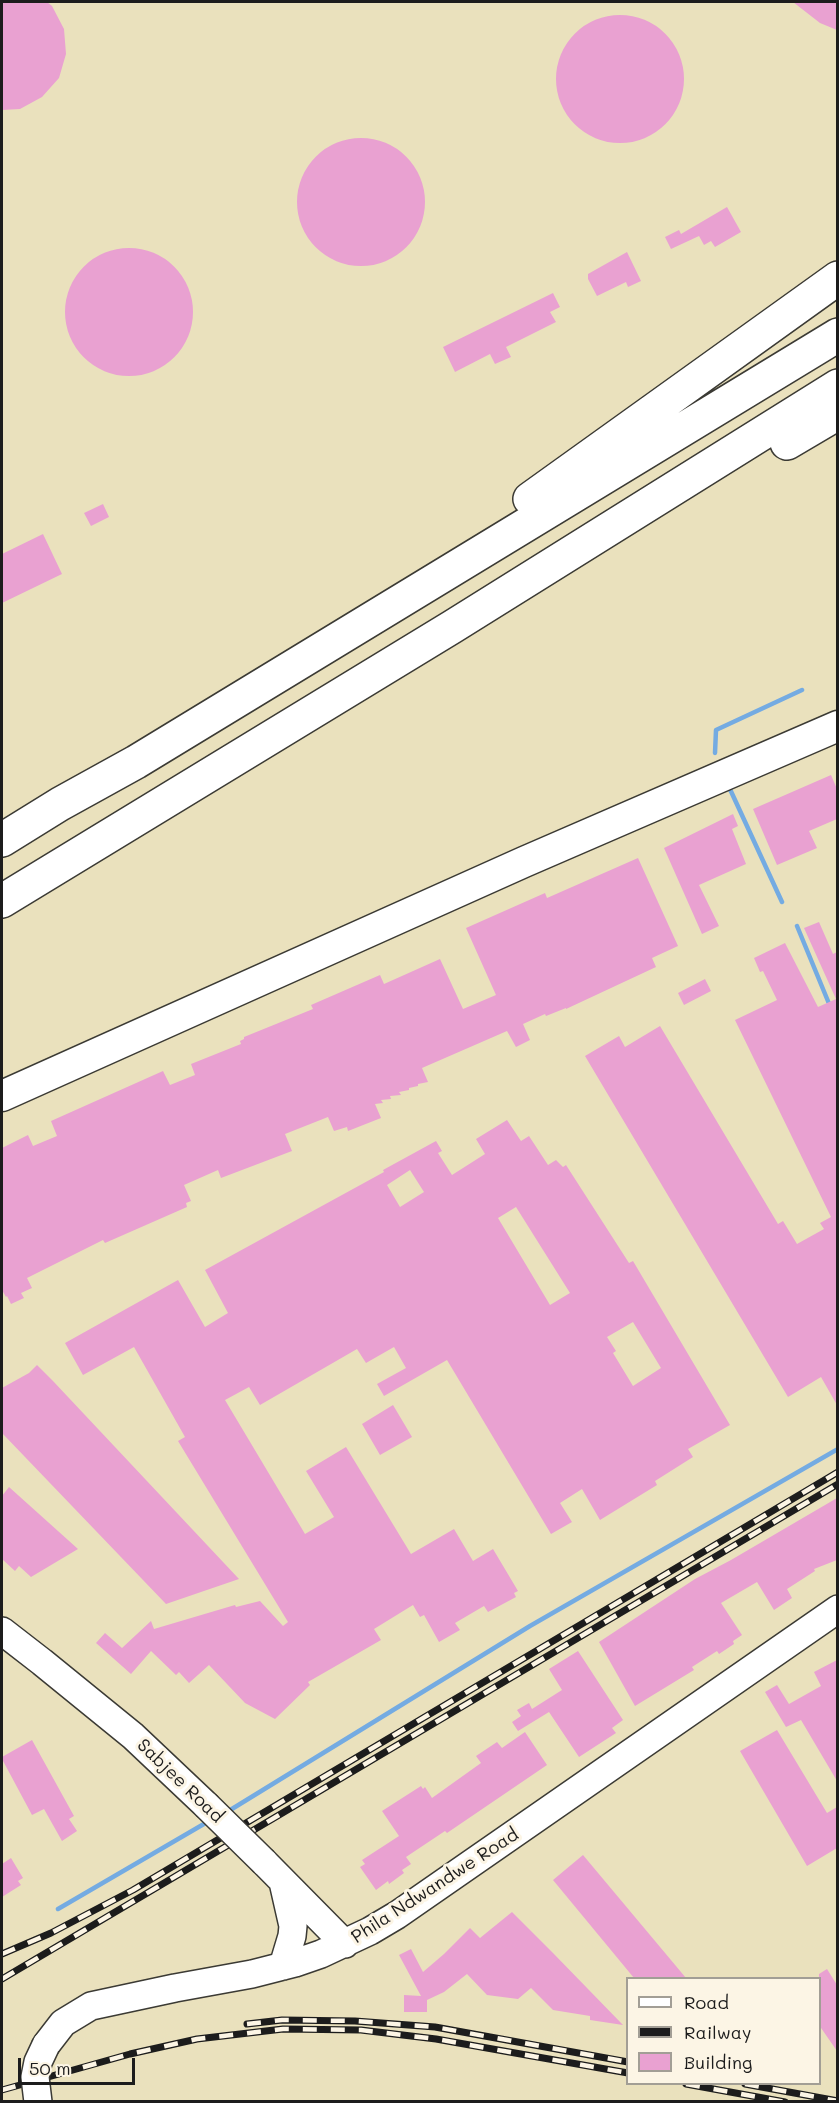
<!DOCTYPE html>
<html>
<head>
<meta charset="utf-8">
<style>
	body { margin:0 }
	#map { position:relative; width:839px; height:2103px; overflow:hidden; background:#eae1bd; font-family:Mali,sans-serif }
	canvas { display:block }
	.frame { position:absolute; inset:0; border:3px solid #1c1c1c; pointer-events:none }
	.legend { position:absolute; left:626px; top:1977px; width:195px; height:108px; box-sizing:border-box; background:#fcf5e5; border:2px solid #a29e95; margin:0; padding:8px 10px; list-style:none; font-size:18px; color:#1c1c1c }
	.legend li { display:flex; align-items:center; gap:12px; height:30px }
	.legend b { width:30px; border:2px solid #a29e95 }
	.scale { position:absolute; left:18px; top:2058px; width:117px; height:27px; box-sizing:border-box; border:3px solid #1c1c1c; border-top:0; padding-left:8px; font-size:18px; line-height:21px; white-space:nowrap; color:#1c1c1c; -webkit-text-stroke:4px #fcf5e5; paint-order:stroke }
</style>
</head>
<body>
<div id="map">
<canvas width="839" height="2103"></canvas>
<div class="frame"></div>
<ul class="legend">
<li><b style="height:8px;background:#fff"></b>Road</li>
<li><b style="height:8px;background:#1c1c1c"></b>Railway</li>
<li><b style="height:16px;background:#e9a1d1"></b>Building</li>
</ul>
<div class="scale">50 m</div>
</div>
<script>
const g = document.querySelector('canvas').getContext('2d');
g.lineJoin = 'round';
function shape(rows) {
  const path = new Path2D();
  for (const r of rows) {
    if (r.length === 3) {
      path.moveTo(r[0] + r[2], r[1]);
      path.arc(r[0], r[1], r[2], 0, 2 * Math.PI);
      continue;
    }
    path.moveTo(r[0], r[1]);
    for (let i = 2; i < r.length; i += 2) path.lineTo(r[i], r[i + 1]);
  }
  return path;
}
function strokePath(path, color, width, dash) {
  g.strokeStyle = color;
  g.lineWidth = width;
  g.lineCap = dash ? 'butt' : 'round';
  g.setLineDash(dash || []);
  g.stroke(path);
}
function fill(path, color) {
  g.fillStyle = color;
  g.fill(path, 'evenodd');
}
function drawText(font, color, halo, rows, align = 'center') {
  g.font = font + ' Mali,sans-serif';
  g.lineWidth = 6;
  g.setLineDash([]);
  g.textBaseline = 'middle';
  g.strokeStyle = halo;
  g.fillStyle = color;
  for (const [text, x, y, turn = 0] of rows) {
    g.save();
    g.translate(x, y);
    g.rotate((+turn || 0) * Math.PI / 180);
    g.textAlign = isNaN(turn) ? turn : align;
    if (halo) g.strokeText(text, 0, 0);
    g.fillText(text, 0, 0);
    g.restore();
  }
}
strokePath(shape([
	[715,753,716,730,802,690],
	[729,787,782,902],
	[797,926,830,1006],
	[227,1812,530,1626,838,1449],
	[58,1909,209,1821]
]), '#74abe2', 4.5);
fill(shape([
	[2,2,47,2,52,6,64,29,66,54,59,78,42,97,20,109,2,110],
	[793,2,837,2,837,30,820,23],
	[620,79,64],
	[361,202,64],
	[727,207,741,232,715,247,711,241,704,245,699,236,671,249,665,237,679,230,681,234],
	[129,312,64],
	[627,252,641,281,628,287,626,282,597,296,588,279,588,274],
	[553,293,560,307,550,312,556,322,506,347,511,357,495,364,490,354,455,372,443,347],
	[103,504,109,517,91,526,84,513],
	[43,534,62,574,2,603,2,554],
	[831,775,837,789,837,819,809,831,817,848,777,865,753,809],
	[733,814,738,826,732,829,746,864,699,885,719,926,702,934,664,848],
	[638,858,678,946,652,958,656,967,566,1009,566,1008,546,1016,545,1014,523,1024,530,1040,516,1047,507,1031,422,1068,428,1082,418,1084,418,1086,409,1088,409,1090,399,1092,401,1095,390,1096,391,1099,381,1100,383,1103,375,1104,381,1118,348,1131,347,1127,334,1131,328,1117,285,1134,292,1151,221,1178,218,1170,184,1185,191,1201,186,1203,187,1207,105,1243,103,1240,27,1278,32,1288,21,1293,24,1298,11,1304,7,1296,6,1297,2,1290,2,1148,28,1135,33,1146,57,1136,51,1121,163,1071,170,1085,195,1075,191,1064,241,1044,240,1041,244,1039,244,1037,313,1009,311,1005,380,975,384,984,440,959,463,1009,496,995,466,928,545,893,547,898],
	[819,922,833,954,837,952,837,1405,821,1377,788,1397,585,1056,619,1036,625,1047,660,1026,778,1224,783,1221,797,1244,824,1229,820,1223,831,1217,735,1020,777,1000,763,971,760,972,754,958,785,943,818,1007,836,999,804,928],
	[705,979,711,991,684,1005,678,993],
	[507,1120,521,1141,529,1136,548,1165,556,1160,563,1167,566,1165,629,1263,633,1261,730,1425,688,1449,693,1457,655,1481,657,1485,600,1520,582,1489,560,1503,572,1522,551,1534,447,1360,384,1396,377,1384,406,1368,394,1347,366,1363,357,1349,260,1405,249,1387,225,1400,305,1534,334,1517,306,1471,346,1447,411,1554,454,1529,473,1561,493,1549,518,1591,514,1593,516,1597,488,1612,484,1606,455,1623,460,1630,439,1642,424,1615,420,1617,413,1605,374,1629,381,1640,308,1682,310,1685,275,1719,245,1703,209,1665,189,1683,179,1672,176,1675,151,1651,131,1674,96,1643,105,1633,122,1648,151,1621,154,1629,235,1605,236,1607,260,1601,283,1626,288,1622,178,1441,185,1437,134,1347,83,1375,65,1343,178,1280,205,1327,228,1313,205,1270,384,1172,383,1170,436,1141,442,1151,438,1153,452,1175,485,1154,476,1139],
	[410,1170,424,1192,400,1207,387,1185],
	[516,1207,570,1293,550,1305,498,1218],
	[633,1322,661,1368,633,1386,613,1353,616,1351,607,1337],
	[37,1365,53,1381,239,1579,166,1604,2,1433,2,1388,29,1373],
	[393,1405,412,1437,380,1455,362,1424],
	[9,1487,78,1549,31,1577,19,1566,15,1571,2,1559,2,1496],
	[837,1498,837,1560,814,1569,815,1571,787,1589,792,1598,774,1610,757,1582,721,1603,742,1635,733,1641,734,1644,719,1654,717,1651,692,1667,694,1670,635,1706,599,1642,695,1579,731,1560],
	[578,1651,623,1720,612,1728,616,1733,579,1757,549,1712,518,1731,512,1722,521,1716,517,1710,529,1703,532,1709,562,1690,549,1669],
	[837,1660,837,1781,801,1720,786,1727,765,1692,777,1685,789,1704,821,1686,814,1672],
	[777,1730,827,1813,837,1807,837,1848,807,1866,740,1751],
	[525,1732,547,1765,447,1833,445,1831,406,1857,411,1864,402,1870,404,1873,389,1884,388,1881,376,1890,360,1867,365,1864,362,1860,399,1836,382,1811,421,1786,423,1789,425,1787,432,1798,481,1763,476,1756,497,1742,502,1748],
	[32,1740,74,1816,69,1819,77,1831,62,1841,44,1809,32,1815,2,1759,2,1757],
	[583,1855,686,1978,634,1978,553,1880],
	[11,1858,23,1878,18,1881,21,1885,2,1897,2,1864],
	[512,1912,553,1953,623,2025,590,2020,590,2016,553,2010,531,1988,518,1999,487,1995,467,1974,444,1992,427,2000,427,2012,404,2012,404,1995,421,1996,399,1955,411,1949,423,1972,444,1954,470,1928,480,1938],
	[827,1969,837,1985,837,2051,819,2025,819,1974]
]), '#e9a1d1');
const secondary = shape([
	[2,1631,42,1662,133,1736,206,1805],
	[264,1862,345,1944],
	[283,1882,293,1926,292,1936,283,1966],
	[46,2045,63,2023,91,2006,175,1988,252,1974,295,1963,321,1954,370,1931,397,1915,838,1609]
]);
const primary = shape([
	[2,1096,524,862,838,726]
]);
const highway = shape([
	[787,443,838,413],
	[530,499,838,278],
	[2,840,60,804,136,762,838,335],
	[2,901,452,627,838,386]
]);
strokePath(secondary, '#3b3a34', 30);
strokePath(primary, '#3b3a34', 33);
strokePath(highway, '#3b3a34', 36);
strokePath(secondary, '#fff', 27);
strokePath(primary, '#fff', 30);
strokePath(highway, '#fff', 33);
const rail = shape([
	[2,1954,51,1933,133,1890,838,1472],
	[2,1979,838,1484],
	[247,2024,282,2020,355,2021,435,2027,628,2062],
	[686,2084,785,2102],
	[745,2084,838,2101],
	[2,2090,130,2054,197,2039,283,2029,361,2030,436,2039,628,2073]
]);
strokePath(rail, '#1c1c1c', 7);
strokePath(rail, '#fcf5e5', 4.5, [14]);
const secondaryBridge = shape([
	[206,1805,264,1862],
	[38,2102,35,2077,38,2062,46,2045]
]);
strokePath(secondaryBridge, '#3b3a34', 30, []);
strokePath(secondaryBridge, '#fff', 27);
drawText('18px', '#1c1c1c', '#fcf5e5', [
	["Sabjee Road",180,1781,44],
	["Phila Ndwandwe Road",435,1886,-33]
]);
</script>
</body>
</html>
